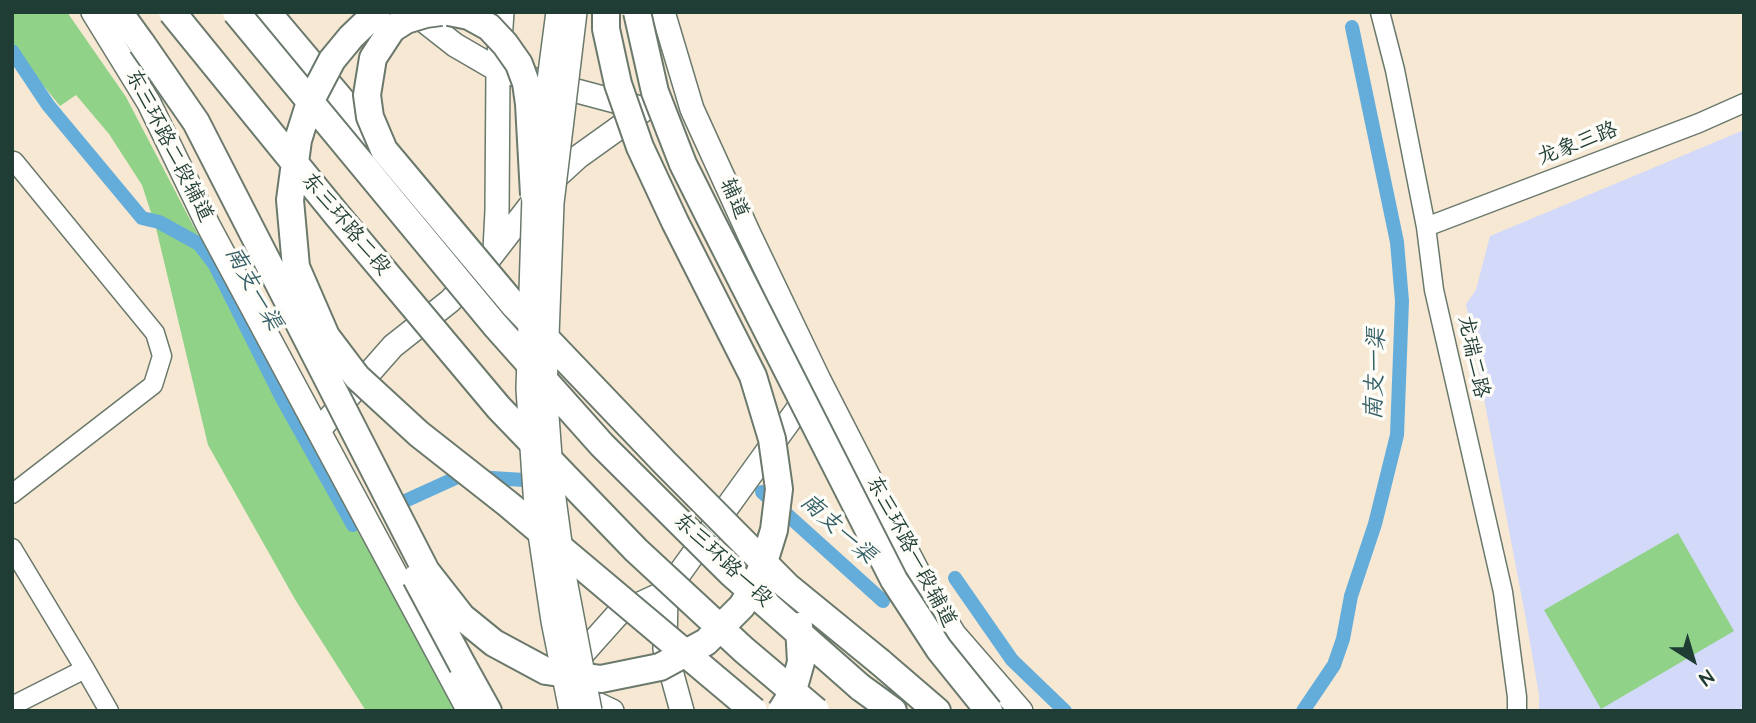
<!DOCTYPE html>
<html>
<head>
<meta charset="utf-8">
<style>
	body { margin:0 }
	#map { position:relative; width:1756px; height:723px; overflow:hidden; background:#f6e8d3; font-family:"Architects Daughter",sans-serif }
	canvas { display:block }
	.frame { position:absolute; inset:0; border:14px solid #1f3d34; pointer-events:none }
	.north { position:absolute; left:1658px; top:625px; width:70px; height:70px; -webkit-text-stroke:5px #fdfcf7; paint-order:stroke; rotate:143deg; font-size:19px; font-weight:700; line-height:28px; text-align:center; color:#1f3d34 }
	.north::after { content:''; display:block; margin:auto; width:24px; height:32px; background:#1f3d34; clip-path:polygon(50% 0,100% 100%,50% 72%,0 100%) }
</style>
</head>
<body>
<div id="map">
<canvas width="1756" height="723"></canvas>
<div class="frame"></div>
<div class="north">N</div>
</div>
<script>
const g = document.querySelector('canvas').getContext('2d');
g.lineJoin = 'round';
function fill(path, color) {
  g.fillStyle = color;
  g.fill(path, 'evenodd');
}
function shape(rows) {
  const path = new Path2D();
  for (const r of rows) {
    path.moveTo(r[0], r[1]);
    for (let i = 2; i < r.length; i += 2) path.lineTo(r[i], r[i + 1]);
  }
  return path;
}
function strokePath(path, color, width, dash) {
  g.strokeStyle = color;
  g.lineWidth = width;
  g.lineCap = dash ? 'butt' : 'round';
  g.setLineDash(dash || []);
  g.stroke(path);
}
function drawText(font, color, halo, rows, align = 'center') {
  g.font = font + ' "Architects Daughter","LXGW WenKai TC",sans-serif';
  g.lineWidth = 7;
  g.setLineDash([]);
  g.textBaseline = 'middle';
  g.strokeStyle = halo;
  g.fillStyle = color;
  for (const [text, x, y, turn = 0] of rows) {
    g.save();
    g.translate(x, y);
    g.rotate((+turn || 0) * Math.PI / 180);
    g.textAlign = isNaN(turn) ? turn : align;
    if (halo) g.strokeText(text, 0, 0);
    g.fillText(text, 0, 0);
    g.restore();
  }
}
fill(shape([
	[1744,130,1744,711,1539,711,1539,695,1527,625,1466,304,1476,290,1490,236]
]), '#d3d9f9');
fill(shape([
	[12,12,67,12,126,97,291,413,459,711,366,711,296,601,208,445,156,228,142,185,109,134,76,95,60,106,12,47],
	[1678,533,1734,631,1601,709,1544,610]
]), '#91d289');
strokePath(shape([
	[12,51,48,105,142,218,159,222,199,244,215,265,283,400,353,525],
	[762,492,883,601],
	[405,501,460,476,540,481],
	[955,578,1012,660,1065,711],
	[1303,711,1334,665,1343,639,1351,596,1375,524,1397,435,1402,301,1397,242,1352,27]
]), '#64addb', 14);
const minor = shape([
	[1380,12,1395,70,1426,227,1434,290,1503,592,1517,697,1517,711],
	[1426,227,1699,123,1744,103],
	[12,494,153,385,162,356,155,333,14,161],
	[12,548,85,669],
	[12,706,85,669,109,711]
]);
const major = shape([
	[93,12,149,103,208,225,469,711],
	[413,12,455,45,498,70,637,107],
	[663,12,692,109,749,234,819,380,897,532,930,595,954,634,1021,711],
	[495,250,497,211,498,70,502,12],
	[319,430,393,346,450,301,488,260,543,189,578,157,645,109],
	[666,592,665,649,682,711],
	[568,670,618,614,666,592,813,388],
	[575,694,612,711]
]);
const highway = shape([
	[119,12,142,44],
	[267,12,380,146],
	[880,662,937,711],
	[463,666,488,711],
	[860,687,893,711]
]);
strokePath(minor, '#6a796c', 21);
strokePath(major, '#6a796c', 26);
strokePath(highway, '#6a796c', 30);
strokePath(minor, '#fff', 18);
strokePath(major, '#fff', 23);
strokePath(highway, '#fff', 26);
const majorBridge = shape([
	[558,12,534,195,528,389,536,507,553,621,571,711],
	[575,12,552,203,545,389,552,484,565,580,590,711]
]);
const highwayBridge = shape([
	[172,12,337,215,499,408,636,550,744,650,816,711],
	[236,12,495,325,602,445,732,574,860,687],
	[377,12,351,37,332,60,310,102,298,140,290,200,296,267,326,336,357,377,419,434,508,504,754,711],
	[441,12,426,14,406,20,392,29,373,58,367,95,370,117,384,150,513,304,665,463,787,586,880,662],
	[449,12,469,16,489,27,505,44,519,64,526,83,529,104,534,195],
	[637,12,655,92,683,164,713,224,894,580,939,649,989,711],
	[142,44,196,122,426,571,462,617,494,643,546,671,601,679,660,667,706,642,742,606,756,582,765,559,774,530,779,489,772,439,753,376,675,222,640,147,618,84,606,29,606,12],
	[416,578,463,666],
	[781,711,792,694,801,662,799,626]
]);
strokePath(majorBridge, '#6a796c', 26, []);
strokePath(highwayBridge, '#6a796c', 30, []);
strokePath(majorBridge, '#fff', 23);
strokePath(highwayBridge, '#fff', 26);
drawText('21px', '#1f3d34', '#fdfcf7', [
	["龙象三路",1578,145,-21],
	["东三环路二段辅道",168,146,63],
	["辅道",733,199,66],
	["东三环路二段",345,225,50],
	["龙瑞二路",1472,357,78],
	["东三环路一段辅道",910,552,62],
	["东三环路一段",722,561,43]
]);
drawText('italic 23px', '#345f66', '#fdfcf7', [
	["南支一渠",252,289,61],
	["南支一渠",1377,374,-88],
	["南支一渠",837,530,42]
]);
</script>
</body>
</html>
